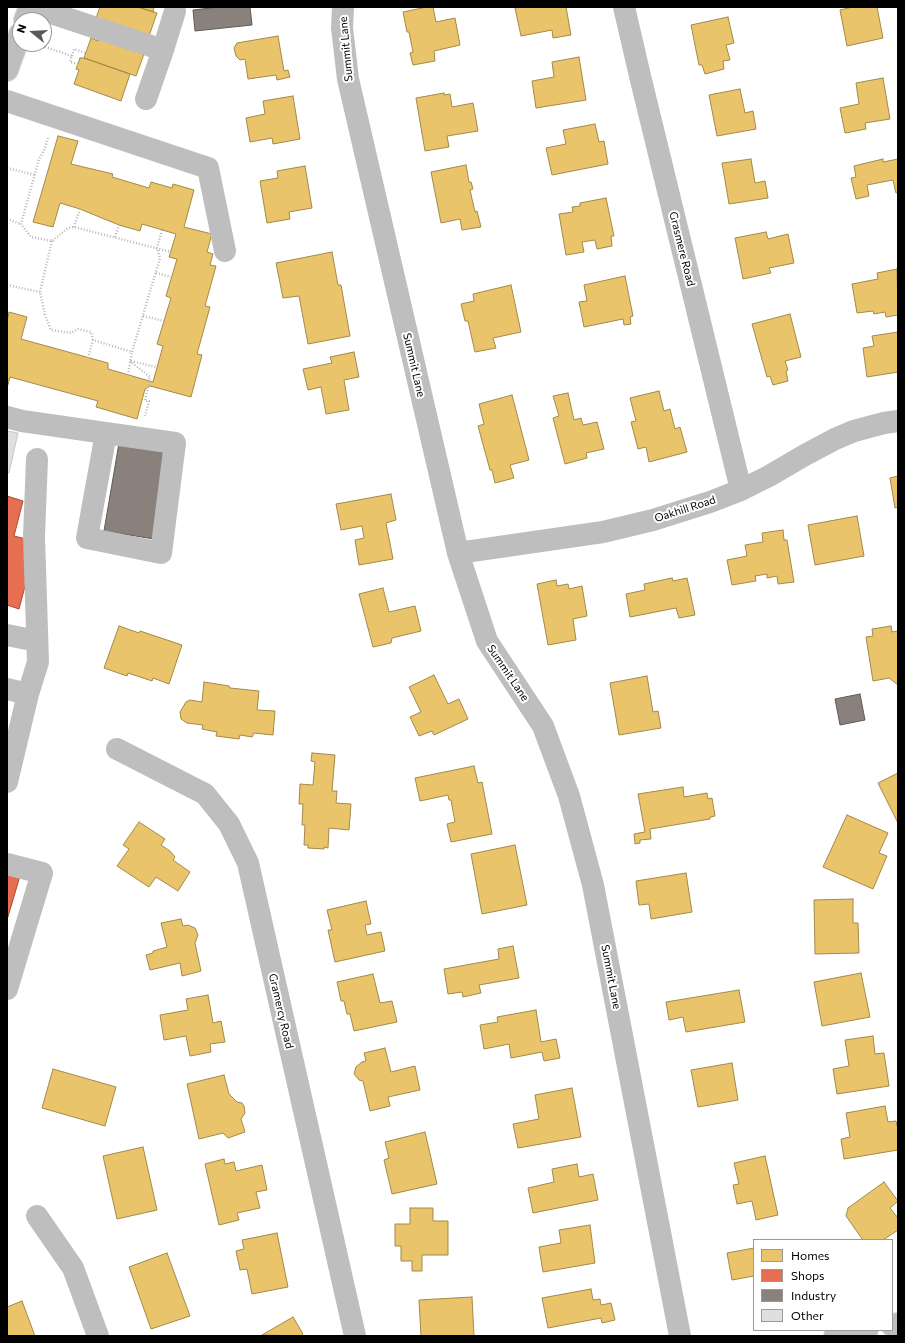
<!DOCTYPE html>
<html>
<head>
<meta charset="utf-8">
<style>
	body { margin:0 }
	#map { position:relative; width:905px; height:1343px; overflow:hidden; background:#fff; font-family:Commissioner,sans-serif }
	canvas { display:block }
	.frame { position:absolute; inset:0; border:8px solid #000; pointer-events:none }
	.legend { position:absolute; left:753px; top:1239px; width:140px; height:92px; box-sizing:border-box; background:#fff; border:1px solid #999; margin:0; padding:5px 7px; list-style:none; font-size:12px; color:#000 }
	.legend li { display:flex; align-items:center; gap:8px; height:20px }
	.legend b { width:20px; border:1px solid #999 }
	.north { position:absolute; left:12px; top:12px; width:40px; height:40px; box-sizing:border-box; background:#fff; border:1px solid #999; border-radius:50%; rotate:288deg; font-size:11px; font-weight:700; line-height:16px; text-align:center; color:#000 }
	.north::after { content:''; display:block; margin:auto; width:14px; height:18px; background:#595959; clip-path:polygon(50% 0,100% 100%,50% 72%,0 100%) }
</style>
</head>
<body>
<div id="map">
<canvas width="905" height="1343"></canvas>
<div class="frame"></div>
<ul class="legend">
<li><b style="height:11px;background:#e9c46a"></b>Homes</li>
<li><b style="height:11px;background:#e76f51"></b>Shops</li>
<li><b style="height:11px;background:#8a817c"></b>Industry</li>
<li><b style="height:11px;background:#dfdfdf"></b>Other</li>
</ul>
<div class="north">N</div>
</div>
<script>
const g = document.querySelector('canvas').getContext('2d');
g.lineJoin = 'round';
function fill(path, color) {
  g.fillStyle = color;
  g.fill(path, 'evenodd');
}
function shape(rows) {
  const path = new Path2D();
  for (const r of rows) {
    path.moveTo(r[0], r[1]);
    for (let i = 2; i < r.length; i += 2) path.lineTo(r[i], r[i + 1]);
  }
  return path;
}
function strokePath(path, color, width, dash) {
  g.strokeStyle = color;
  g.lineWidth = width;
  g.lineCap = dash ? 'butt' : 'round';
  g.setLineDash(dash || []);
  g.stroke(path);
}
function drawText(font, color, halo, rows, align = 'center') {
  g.font = font + ' Commissioner,sans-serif';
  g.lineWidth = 4;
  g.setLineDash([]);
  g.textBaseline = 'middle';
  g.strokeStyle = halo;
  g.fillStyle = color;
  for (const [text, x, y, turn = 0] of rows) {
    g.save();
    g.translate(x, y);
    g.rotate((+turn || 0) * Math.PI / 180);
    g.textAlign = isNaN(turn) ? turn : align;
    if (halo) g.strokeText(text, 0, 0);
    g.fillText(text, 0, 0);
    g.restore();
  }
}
const homes = shape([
	[100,7,138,7,157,13,149,36,96,18,100,7],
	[138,7,154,7,153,12,138,7],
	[427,7,433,7,436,22,455,18,460,45,434,51,435,61,413,65,410,53,413,52,409,32,407,32,403,12,427,7],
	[522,7,566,7,571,35,553,38,552,30,521,36,515,8,522,7],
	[853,7,877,7,883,38,847,46,840,10,853,7],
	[728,17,734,43,726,45,730,60,723,61,724,69,705,74,702,65,699,65,691,25,728,17],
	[278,36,284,71,288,70,290,77,277,80,276,75,248,79,245,59,240,60,236,56,234,48,237,43,278,36],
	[91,38,98,41,99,39,144,54,136,76,84,58,91,38],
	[579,57,586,100,536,108,532,81,554,77,552,62,579,57],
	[80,58,84,58,130,74,121,101,74,84,79,70,76,69,80,58],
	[883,78,890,119,865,123,866,129,845,133,840,108,859,104,856,83,883,78],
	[740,89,745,113,753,111,756,129,717,136,709,95,740,89],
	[444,93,444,95,450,94,452,107,473,103,478,131,447,136,449,147,425,151,416,98,444,93],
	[293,96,300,139,273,144,272,138,250,142,246,118,265,114,263,101,293,96],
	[595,124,599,142,604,141,608,164,552,175,546,148,566,144,563,130,595,124],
	[58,136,78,141,71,164,113,174,112,177,149,188,151,182,172,188,173,184,194,190,184,227,212,234,207,252,213,254,210,265,216,266,205,306,210,307,197,354,202,355,191,397,150,386,145,389,137,419,96,407,98,401,10,377,7,388,7,321,9,312,27,317,21,339,108,363,108,369,153,382,163,346,157,344,171,298,166,296,177,259,169,257,176,234,142,224,140,231,119,225,80,209,60,203,53,227,33,222,58,136],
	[751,159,755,183,765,181,768,198,729,204,722,163,751,159],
	[883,159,883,162,898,159,898,192,896,193,893,180,867,185,869,196,856,199,851,178,856,177,854,166,883,159],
	[466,165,469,182,471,182,473,189,470,190,475,212,477,211,481,227,462,230,460,219,441,223,431,172,466,165],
	[305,166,312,208,289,212,290,219,267,223,260,181,278,178,277,171,305,166],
	[606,198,614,236,611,236,612,246,597,249,595,240,582,242,584,252,566,255,559,214,573,212,572,207,580,206,580,203,606,198],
	[766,232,768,239,788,234,794,263,769,268,771,273,743,279,735,238,766,232],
	[332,252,338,285,341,285,350,336,308,344,299,296,283,298,276,263,332,252],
	[897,269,898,315,886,317,885,312,874,314,873,311,857,313,852,284,878,279,877,273,897,269],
	[625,276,633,316,630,317,631,324,624,325,623,319,584,327,579,302,587,301,584,285,625,276],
	[511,285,521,332,493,338,496,348,475,352,468,321,465,321,461,304,474,301,473,294,511,285],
	[790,314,801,357,785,361,788,370,786,371,788,381,773,385,770,376,767,377,752,324,790,314],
	[898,332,898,372,867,377,863,348,874,346,872,336,898,332],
	[354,352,359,377,344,380,349,410,326,414,321,387,308,390,303,369,332,363,330,357,354,352],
	[659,391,664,411,670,409,675,429,680,427,687,452,649,462,646,447,638,449,631,422,636,421,630,398,659,391],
	[568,393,574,420,581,418,583,425,597,422,604,449,586,453,587,458,565,464,553,418,559,416,553,396,568,393],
	[512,395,529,460,510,465,514,478,495,483,492,470,490,470,478,426,484,424,479,404,512,395],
	[898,476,898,507,895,508,890,478,898,476],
	[391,494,396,520,386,523,393,559,359,565,355,540,364,538,362,526,341,530,336,504,391,494],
	[857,516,864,556,815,565,808,525,857,516],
	[783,530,784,540,787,540,794,582,778,584,777,576,767,578,767,574,755,576,756,581,732,585,727,560,747,556,745,545,763,542,762,533,783,530],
	[672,578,673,581,687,578,695,615,679,618,676,608,630,617,626,594,645,590,644,584,672,578],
	[556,580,557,586,568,584,569,589,582,586,587,616,573,619,576,640,548,645,537,584,556,580],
	[383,588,389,612,415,606,421,631,392,638,391,643,373,647,359,594,383,588],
	[119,626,139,633,140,631,182,645,169,684,153,678,152,681,128,673,127,676,104,668,119,626],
	[891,626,892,632,898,631,898,685,889,678,873,681,866,637,873,636,872,629,891,626],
	[434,675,448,704,459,699,468,719,434,735,432,731,419,736,410,717,421,712,409,687,434,675],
	[647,676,653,712,658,711,661,728,619,735,610,683,647,676],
	[204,682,229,686,230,688,259,691,257,710,275,711,273,735,254,733,252,737,240,735,239,739,216,736,217,732,202,729,203,725,187,723,181,719,180,712,186,702,190,700,202,702,204,682],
	[312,753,335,755,332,791,337,791,336,803,351,804,349,830,329,828,328,848,324,847,324,849,308,848,308,845,304,845,305,825,302,825,303,804,299,804,300,784,313,785,315,762,311,761,312,753],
	[474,766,478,783,482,782,492,834,451,842,447,824,455,822,451,800,449,800,448,795,420,801,415,778,474,766],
	[898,773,898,823,878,783,898,773],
	[683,787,684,797,707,793,708,799,712,798,715,816,710,817,710,819,650,829,651,839,640,840,640,843,635,844,634,834,645,832,638,794,683,787],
	[847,815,888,833,879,853,887,856,873,889,823,867,847,815],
	[139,822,165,839,161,845,170,851,175,857,173,860,190,872,178,891,156,877,149,887,117,866,129,849,123,845,139,822],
	[515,845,527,905,482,914,471,854,515,845],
	[686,873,692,912,651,919,649,904,639,905,636,881,686,873],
	[853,899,853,923,858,923,859,953,815,954,814,900,853,899],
	[366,901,371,924,365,925,367,935,381,932,385,951,335,962,328,930,332,930,327,910,366,901],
	[181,919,183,926,188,925,195,928,198,935,195,943,201,971,182,976,180,963,150,970,146,955,153,953,153,951,167,947,161,923,181,919],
	[513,946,519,978,479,985,481,993,463,997,462,992,448,994,444,969,499,959,498,949,513,946],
	[861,973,870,1017,822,1026,814,982,861,973],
	[373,974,380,1003,392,1001,397,1022,354,1031,350,1014,347,1014,344,1001,341,1001,337,982,373,974],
	[739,990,745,1022,686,1032,683,1017,669,1020,666,1002,739,990],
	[208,995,213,1023,221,1021,225,1042,210,1044,211,1052,190,1056,186,1036,164,1040,160,1015,188,1010,186,999,208,995],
	[536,1010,541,1042,556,1039,560,1058,544,1061,542,1052,511,1058,509,1044,484,1049,480,1025,498,1022,497,1017,536,1010],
	[873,1036,875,1054,884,1053,889,1086,837,1094,833,1069,849,1066,845,1040,873,1036],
	[385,1048,391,1072,415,1066,420,1090,388,1097,390,1106,370,1111,363,1081,359,1080,354,1074,356,1067,362,1062,366,1061,364,1053,385,1048],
	[732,1063,738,1100,698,1107,691,1070,732,1063],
	[53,1069,116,1087,105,1126,42,1108,53,1069],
	[224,1075,229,1094,237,1102,242,1103,244,1106,245,1113,241,1119,245,1132,228,1138,223,1133,199,1139,187,1084,224,1075],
	[572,1088,581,1137,518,1148,513,1124,539,1119,535,1095,572,1088],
	[885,1106,888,1122,896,1121,898,1129,898,1150,844,1159,841,1139,850,1137,846,1113,885,1106],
	[425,1132,437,1184,392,1194,384,1160,389,1158,385,1142,425,1132],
	[143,1147,157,1210,117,1219,103,1156,143,1147],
	[765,1156,778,1215,756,1220,752,1201,737,1204,733,1185,739,1184,734,1163,765,1156],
	[224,1159,225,1164,234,1162,236,1171,262,1165,267,1190,256,1192,260,1208,237,1213,239,1220,219,1225,205,1164,224,1159],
	[577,1164,579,1177,593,1174,598,1200,533,1213,528,1188,554,1182,552,1169,577,1164],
	[884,1182,898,1201,890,1208,898,1218,898,1230,883,1240,863,1240,846,1216,848,1208,884,1182],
	[410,1208,433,1208,433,1221,448,1221,448,1255,422,1255,422,1271,412,1271,412,1261,401,1261,401,1246,395,1246,395,1224,410,1224,410,1208],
	[590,1225,595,1263,543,1272,539,1247,561,1243,559,1230,590,1225],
	[277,1233,288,1287,252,1294,247,1269,240,1270,236,1251,244,1249,242,1240,277,1233],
	[754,1248,754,1276,732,1280,727,1253,754,1248],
	[167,1253,190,1316,151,1329,129,1267,167,1253],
	[591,1289,593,1300,600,1299,601,1305,611,1303,615,1320,602,1323,601,1318,548,1328,542,1298,591,1289],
	[472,1297,474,1336,421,1336,419,1300,472,1297],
	[22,1301,35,1336,7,1336,7,1307,22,1301],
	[293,1317,303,1334,300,1336,262,1335,293,1317]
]);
fill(homes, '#e9c46a');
strokePath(homes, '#a3894a', 1);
const shops = shape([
	[7,496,23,501,14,536,30,540,32,560,19,609,7,605,7,496],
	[7,873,20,876,7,920,7,873]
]);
fill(shops, '#e76f51');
strokePath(shops, '#a24e39', 1);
const industry = shape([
	[219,7,250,7,252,25,195,31,193,10,219,7],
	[119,443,168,451,154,539,104,531,119,443],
	[860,694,865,720,840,725,835,699,860,694]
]);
fill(industry, '#8a817c');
strokePath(industry, '#615a57', 1);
const building = shape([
	[7,431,18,433,9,473,7,473,7,431]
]);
fill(building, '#dfdfdf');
strokePath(building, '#c7c7c7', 1);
const major = shape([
	[25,20,30,7],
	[7,70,20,34],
	[892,1325,898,1324],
	[835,1336,867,1330]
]);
strokePath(major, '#dbdbdb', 24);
strokePath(shape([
	[45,47,72,56,70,62,78,64],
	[72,56,74,49,86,53],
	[48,138,44,151,39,159,21,224,31,237,52,241,68,228,74,227,171,252],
	[7,168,35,175],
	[7,219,21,224],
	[74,227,80,209],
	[115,237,119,225],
	[52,241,40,292,45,315,51,330,71,333,78,329,91,332,93,340,132,352,160,258,157,248,162,230],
	[156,273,172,277],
	[7,285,40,292],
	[143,316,164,321],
	[88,358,93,340],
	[130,361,150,377,145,401,149,401,145,416],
	[131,361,156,367],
	[128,375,132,352]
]), '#b9b9b9', 2.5, [1, 2]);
strokePath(shape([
	[33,7,163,50,146,99],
	[343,7,342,28,348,79,458,553,487,641,543,726,569,796,593,885,680,1336],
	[624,7,640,76,741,490],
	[163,50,175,11],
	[7,101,208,168,225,251],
	[7,417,22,421,175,443,161,553,87,538,106,433],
	[458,553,603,532,653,520,710,502,741,490,769,476,805,455,835,439,854,431,884,423,898,421],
	[7,635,37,641],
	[7,689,28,694],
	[117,749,205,794,229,824,248,863,355,1336],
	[7,782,28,694,38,662,34,536,37,459],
	[7,864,42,873,7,989],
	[37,1216,73,1268,98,1336]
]), '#bebebe', 22);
strokePath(major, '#bebebe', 22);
drawText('11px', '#000', '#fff', [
	["Summit Lane",346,49,-95],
	["Grasmere Road",682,249,76],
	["Summit Lane",414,365,77],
	["Oakhill Road",685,509,-18],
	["Summit Lane",508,673,56],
	["Summit Lane",611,977,79],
	["Gramercy Road",281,1011,77]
]);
</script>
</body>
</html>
